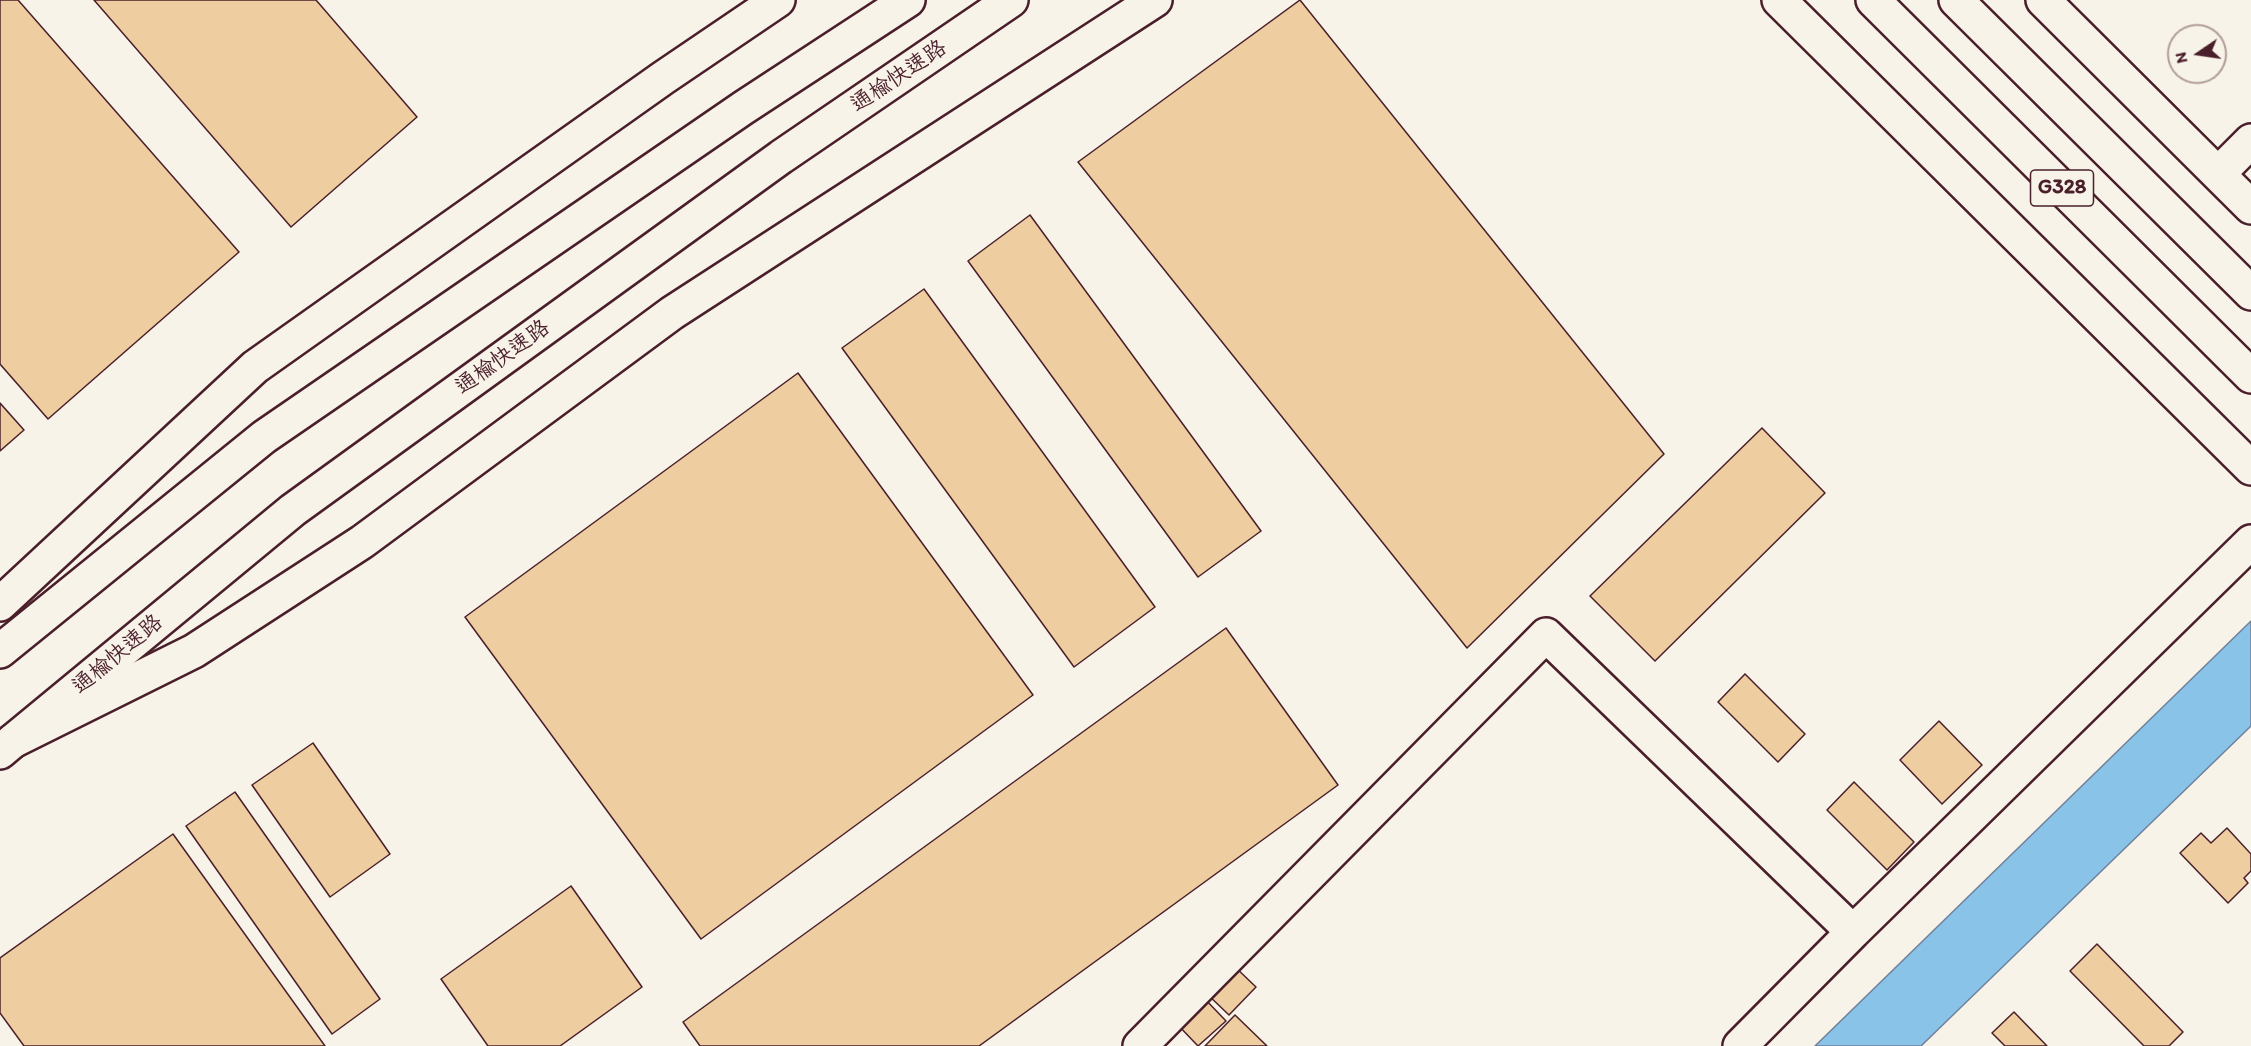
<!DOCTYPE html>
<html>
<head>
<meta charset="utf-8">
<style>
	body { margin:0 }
	#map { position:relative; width:2251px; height:1046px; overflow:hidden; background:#f7f3e8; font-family:Itim,sans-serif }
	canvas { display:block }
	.north { position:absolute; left:2167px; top:24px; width:60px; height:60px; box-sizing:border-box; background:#f7f3e8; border:2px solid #b29e9c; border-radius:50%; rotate:257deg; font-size:16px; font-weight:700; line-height:24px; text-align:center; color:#4a1f2b }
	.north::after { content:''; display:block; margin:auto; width:21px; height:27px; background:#4a1f2b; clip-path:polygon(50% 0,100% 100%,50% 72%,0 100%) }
</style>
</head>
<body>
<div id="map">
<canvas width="2251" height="1046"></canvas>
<div class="north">N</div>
</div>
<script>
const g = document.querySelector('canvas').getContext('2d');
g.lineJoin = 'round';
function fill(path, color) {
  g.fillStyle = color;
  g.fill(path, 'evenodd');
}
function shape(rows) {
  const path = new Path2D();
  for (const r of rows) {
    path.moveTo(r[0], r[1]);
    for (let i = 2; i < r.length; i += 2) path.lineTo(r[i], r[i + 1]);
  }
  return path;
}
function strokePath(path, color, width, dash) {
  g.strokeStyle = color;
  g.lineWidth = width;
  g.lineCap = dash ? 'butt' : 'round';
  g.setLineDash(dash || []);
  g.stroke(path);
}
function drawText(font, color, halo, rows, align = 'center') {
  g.font = font + ' Itim,"LXGW WenKai TC",sans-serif';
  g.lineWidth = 4.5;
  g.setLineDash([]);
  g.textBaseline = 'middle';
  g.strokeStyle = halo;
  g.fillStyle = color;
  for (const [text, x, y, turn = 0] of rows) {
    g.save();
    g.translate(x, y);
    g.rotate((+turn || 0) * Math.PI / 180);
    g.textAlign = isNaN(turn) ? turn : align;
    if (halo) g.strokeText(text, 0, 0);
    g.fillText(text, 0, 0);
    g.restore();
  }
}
const water = shape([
	[2251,621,2251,726,1921,1046,1815,1046,2251,621]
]);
fill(water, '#89c3e8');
strokePath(water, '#70819c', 1.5);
const building = shape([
	[0,0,18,0,239,252,48,419,0,364,0,0],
	[94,0,316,0,417,117,291,227,94,0],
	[1300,0,1664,454,1467,648,1078,162,1300,0],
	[1030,215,1261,531,1198,577,968,261,1030,215],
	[924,289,1155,607,1074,667,842,348,924,289],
	[798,373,1033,695,701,939,465,617,798,373],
	[0,403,24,430,0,451,0,403],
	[1762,428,1825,493,1655,661,1590,596,1762,428],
	[1226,628,1338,785,979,1046,700,1046,683,1022,1226,628],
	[1745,674,1805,734,1778,762,1718,702,1745,674],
	[1939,721,1982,765,1942,804,1900,760,1939,721],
	[313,743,390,854,330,897,252,785,313,743],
	[1854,782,1914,842,1887,870,1827,810,1854,782],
	[235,792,380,999,332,1034,186,826,235,792],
	[2227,828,2251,854,2251,871,2244,878,2248,883,2228,903,2180,853,2201,833,2211,843,2227,828],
	[173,834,325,1046,24,1046,0,1013,0,958,173,834],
	[571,886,642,987,560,1046,488,1046,441,979,571,886],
	[2097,944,2183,1032,2169,1046,2144,1046,2070,971,2097,944],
	[1233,965,1256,987,1229,1015,1206,993,1233,965],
	[1203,997,1226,1021,1198,1046,1176,1023,1203,997],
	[2014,1012,2047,1046,2005,1046,1992,1033,2014,1012],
	[1235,1015,1267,1046,1205,1046,1235,1015]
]);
fill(building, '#eecda0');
strokePath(building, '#4a1f2b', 1.5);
const minor = shape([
	[1779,0,2251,468],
	[2043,0,2251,207],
	[2218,174,2251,141],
	[1140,1046,1546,635,1853,932,2251,542],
	[1740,1046,1853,932]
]);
const primary = shape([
	[0,604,255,367,663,78,778,0],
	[0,752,13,741,194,651,362,542,672,313,1155,0]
]);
const trunk = shape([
	[1873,0,2251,376],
	[1956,0,2251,293],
	[0,651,264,437,743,108,908,0],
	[13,741,293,510,781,157,1011,0]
]);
strokePath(minor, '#4a1f2b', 38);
strokePath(primary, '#4a1f2b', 38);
strokePath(trunk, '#4a1f2b', 38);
strokePath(minor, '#f7f3e8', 33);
strokePath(primary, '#f7f3e8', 33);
strokePath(trunk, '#f7f3e8', 33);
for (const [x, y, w] of [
	[2062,188,63]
]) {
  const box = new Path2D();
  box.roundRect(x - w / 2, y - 18, w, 36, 4.5);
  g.fillStyle = '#f7f3e8';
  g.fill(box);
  strokePath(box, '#4a1f2b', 1.5);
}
drawText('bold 21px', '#4a1f2b', null, [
	["G328",2062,188]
]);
drawText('22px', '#4a1f2b', '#f7f3e8', [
	["通榆快速路",899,77,-34],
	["通榆快速路",503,358,-36],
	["通榆快速路",118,655,-40]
]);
</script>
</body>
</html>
